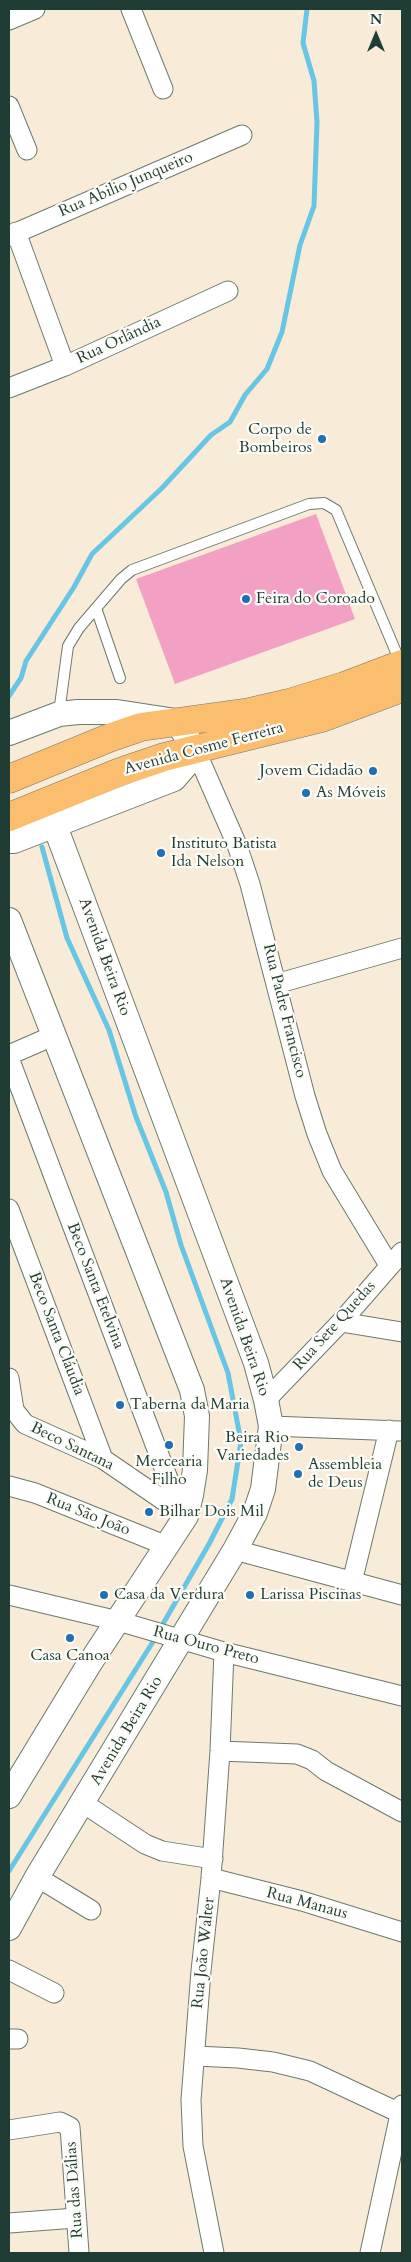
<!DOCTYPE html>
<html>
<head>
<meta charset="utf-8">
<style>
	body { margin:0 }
	#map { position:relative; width:411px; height:2262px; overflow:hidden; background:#f8ebd8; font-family:Cardo,serif }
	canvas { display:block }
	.frame { position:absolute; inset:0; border:10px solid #1f3d34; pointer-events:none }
	.north { position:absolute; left:351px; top:10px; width:50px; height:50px; -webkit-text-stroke:4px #fdfcf7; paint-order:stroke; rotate:0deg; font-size:14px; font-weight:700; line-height:20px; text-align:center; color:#1f3d34 }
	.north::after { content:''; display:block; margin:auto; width:18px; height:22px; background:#1f3d34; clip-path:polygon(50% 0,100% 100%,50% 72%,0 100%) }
</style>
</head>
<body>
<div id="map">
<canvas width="411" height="2262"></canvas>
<div class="frame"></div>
<div class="north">N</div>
</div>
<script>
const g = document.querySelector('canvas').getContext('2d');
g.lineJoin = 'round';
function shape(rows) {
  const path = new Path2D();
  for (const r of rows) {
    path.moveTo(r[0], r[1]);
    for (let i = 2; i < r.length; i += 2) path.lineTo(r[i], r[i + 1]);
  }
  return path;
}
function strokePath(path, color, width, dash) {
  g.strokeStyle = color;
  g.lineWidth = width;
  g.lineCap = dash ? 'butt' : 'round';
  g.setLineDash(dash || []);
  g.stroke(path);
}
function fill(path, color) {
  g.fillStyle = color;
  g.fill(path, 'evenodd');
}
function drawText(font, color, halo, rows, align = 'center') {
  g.font = font + ' Cardo,serif';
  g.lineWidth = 4.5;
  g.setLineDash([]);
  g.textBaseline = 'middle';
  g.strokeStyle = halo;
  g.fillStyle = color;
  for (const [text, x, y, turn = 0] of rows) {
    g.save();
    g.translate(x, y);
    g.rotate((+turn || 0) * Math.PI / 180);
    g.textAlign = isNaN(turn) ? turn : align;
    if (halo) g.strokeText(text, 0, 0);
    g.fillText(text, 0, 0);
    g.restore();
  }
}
strokePath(shape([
	[9,696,21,678,26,661,74,587,92,554,162,488,211,435,230,422,245,395,267,369,282,332,300,245,314,206,317,122,314,81,303,43,307,9],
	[42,847,67,938,109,1030,136,1117,166,1192,181,1245,228,1373,241,1442,232,1499,209,1544,160,1629],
	[9,1871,156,1637]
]), '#67c5e5', 5);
fill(shape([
	[316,514,355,619,175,684,136,579]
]), '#f2a0c4');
const service = shape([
	[96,608,120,678],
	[59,713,68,646,79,628,121,579,132,570,309,504,324,503,336,510,401,664]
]);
const minor = shape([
	[131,9,163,89],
	[9,20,35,9],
	[9,106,27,150],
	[16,232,65,366],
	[9,236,242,135],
	[9,388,65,366,228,291],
	[195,749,237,845,250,884,305,1096,317,1134,332,1171,389,1265],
	[276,984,402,948],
	[9,1055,55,1035],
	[9,1058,181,1513],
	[9,1209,103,1459],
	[341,1322,402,1332],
	[9,1378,14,1410,25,1424,103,1459,182,1513],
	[266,1400,341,1322,402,1252],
	[271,1426,400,1431],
	[9,1486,35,1493,167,1546],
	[235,1550,402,1595],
	[352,1582,389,1430],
	[9,1595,118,1621,224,1652,402,1696],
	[220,1751,297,1754,312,1760,326,1771,402,1812],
	[83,1803,145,1844,162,1851,213,1859],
	[37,1877,91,1910],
	[211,1878,302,1901,402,1932],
	[9,1970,54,1993],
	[9,2039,18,2039],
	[195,2056,238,2058,273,2062,310,2071,402,2114],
	[9,2130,60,2122,70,2127,79,2253],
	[9,2223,76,2218],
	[214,2253,193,2146,191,2100,201,1971,211,1878,220,1751,224,1652],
	[370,2253,402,2105]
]);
const tertiary = shape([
	[9,733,59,714,78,712,117,712,176,721,195,749,187,764,174,779,14,841,9,841],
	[9,920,192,1390,197,1416,195,1470,191,1495,186,1516,88,1666,9,1796],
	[9,1928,37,1877,235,1550,255,1513,263,1489,271,1426,266,1400,256,1363,55,826]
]);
const primary = shape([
	[9,779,109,738,141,727,250,712,289,703,344,686,402,664],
	[9,817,120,772,164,757,322,718,402,688]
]);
strokePath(service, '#6b7a6d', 12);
strokePath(minor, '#6b7a6d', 21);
strokePath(tertiary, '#6b7a6d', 26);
strokePath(primary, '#6b7a6d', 29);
strokePath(service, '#fff', 10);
strokePath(minor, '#fff', 19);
strokePath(tertiary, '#fff', 24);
strokePath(primary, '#fbbd6e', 28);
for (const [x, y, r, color] of [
	[322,439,5,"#1f6fb2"],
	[246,599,5,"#1f6fb2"],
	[373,771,5,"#1f6fb2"],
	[306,793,5,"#1f6fb2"],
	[161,853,5,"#1f6fb2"],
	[120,1405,5,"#1f6fb2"],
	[169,1445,5,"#1f6fb2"],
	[299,1447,5,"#1f6fb2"],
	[298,1474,5,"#1f6fb2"],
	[149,1512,5,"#1f6fb2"],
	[104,1595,5,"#1f6fb2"],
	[250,1595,5,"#1f6fb2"],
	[70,1638,5,"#1f6fb2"]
]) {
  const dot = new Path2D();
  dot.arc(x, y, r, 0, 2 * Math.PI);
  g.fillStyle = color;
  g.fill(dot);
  strokePath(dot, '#fdfcf7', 2);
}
drawText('16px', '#1f3d34', '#fdfcf7', [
	["Rua Abilio Junqueiro",126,185,-23],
	["Rua Orlândia",119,341,-25],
	["Avenida Cosme Ferreira",204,749,-15],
	["Avenida Beira Rio",104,957,70],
	["Rua Padre Francisco",284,1011,76],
	["Beco Santa Etelvina",95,1286,69],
	["Rua Sete Quedas",335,1326,-48],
	["Beco Santa Cláudia",56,1334,69],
	["Avenida Beira Rio",244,1337,71],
	["Beco Santana",72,1447,26],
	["Rua São João",88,1515,22],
	["Rua Ouro Preto",206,1646,15],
	["Avenida Beira Rio",127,1731,-59],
	["Rua Manaus",307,1904,15],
	["Rua João Walter",204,1953,-84],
	["Rua das Dálias",75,2190,-94]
]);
drawText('16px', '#1f3d34', '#fdfcf7', [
	["Corpo de",312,430,"right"],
	["Bombeiros",312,448,"right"],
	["Feira do Coroado",256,599],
	["Jovem Cidadão",363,771,"right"],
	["As Móveis",316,793],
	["Instituto Batista",171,844],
	["Ida Nelson",171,862],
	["Taberna da Maria",130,1405],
	["Beira Rio",289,1438,"right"],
	["Variedades",289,1456,"right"],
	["Mercearia",169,1462,"center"],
	["Filho",169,1480,"center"],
	["Assembleia",308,1465],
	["de Deus",308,1483],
	["Bilhar Dois Mil",159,1512],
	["Casa da Verdura",114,1595],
	["Larissa Piscinas",260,1595],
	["Casa Canoa",70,1656,"center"]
], 'left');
</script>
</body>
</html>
